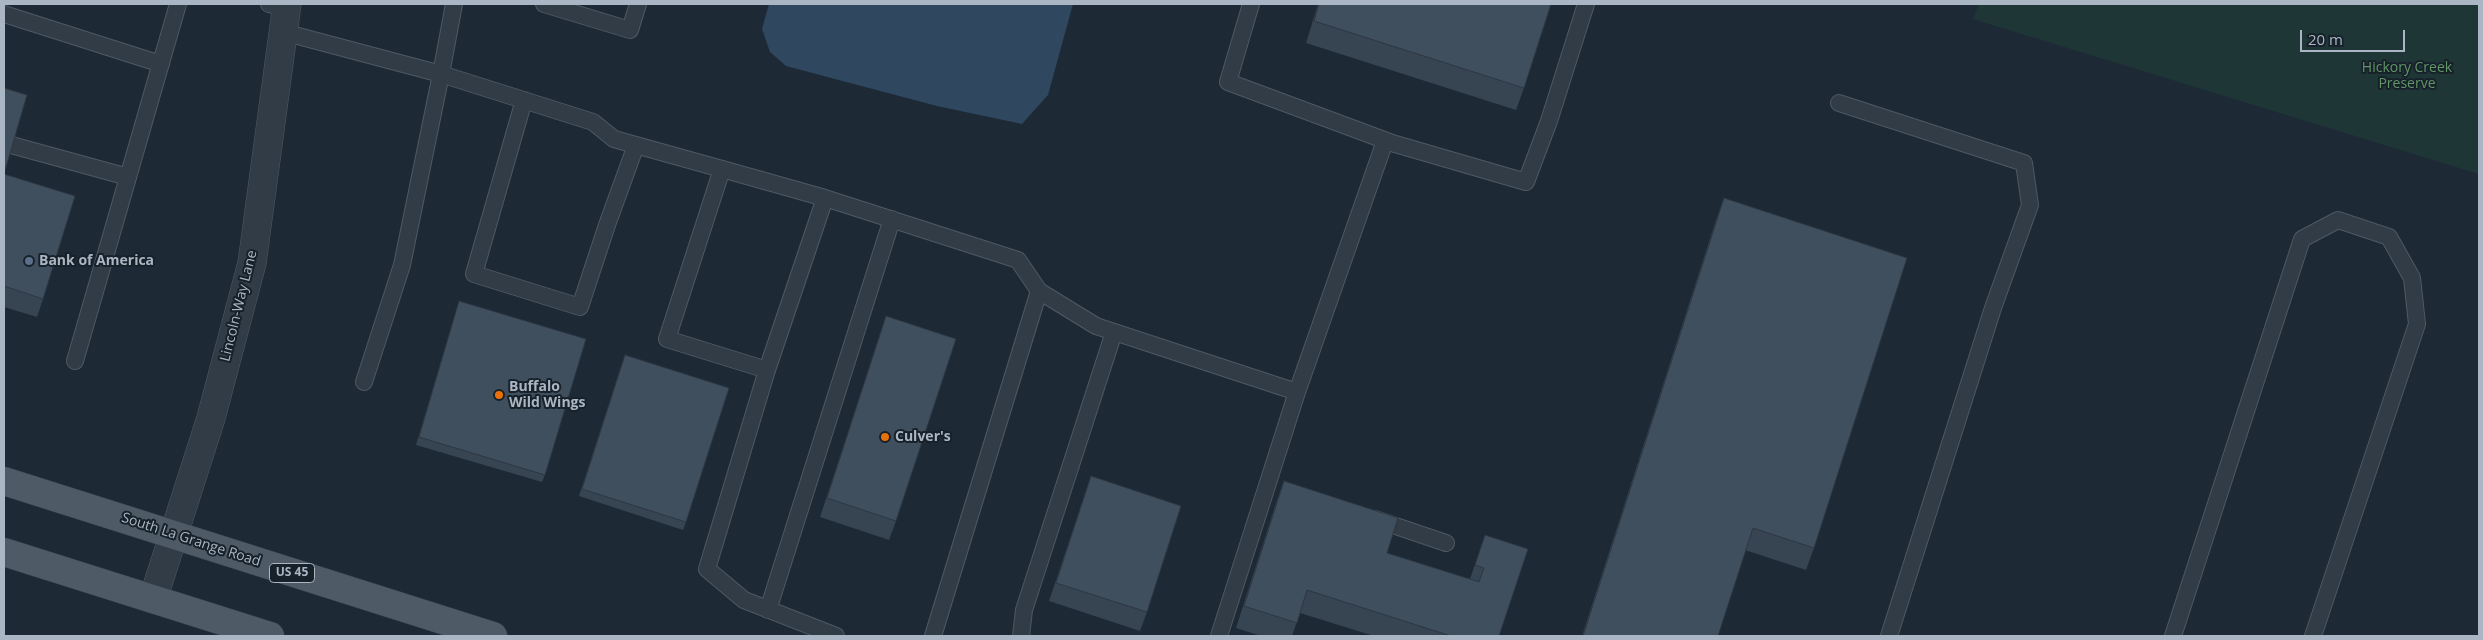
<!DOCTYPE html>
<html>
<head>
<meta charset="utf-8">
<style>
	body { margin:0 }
	#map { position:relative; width:2483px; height:640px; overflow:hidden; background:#1d2a36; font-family:"Open Sans",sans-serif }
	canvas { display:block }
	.frame { position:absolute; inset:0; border:5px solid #aab6c4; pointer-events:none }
	.scale { position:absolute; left:2300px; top:30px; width:105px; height:22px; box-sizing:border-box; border:2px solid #aab6c4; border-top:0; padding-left:6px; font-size:15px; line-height:18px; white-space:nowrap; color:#aab6c4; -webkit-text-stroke:4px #17212a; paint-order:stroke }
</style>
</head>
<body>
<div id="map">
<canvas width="2483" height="640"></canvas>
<div class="frame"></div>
<div class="scale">20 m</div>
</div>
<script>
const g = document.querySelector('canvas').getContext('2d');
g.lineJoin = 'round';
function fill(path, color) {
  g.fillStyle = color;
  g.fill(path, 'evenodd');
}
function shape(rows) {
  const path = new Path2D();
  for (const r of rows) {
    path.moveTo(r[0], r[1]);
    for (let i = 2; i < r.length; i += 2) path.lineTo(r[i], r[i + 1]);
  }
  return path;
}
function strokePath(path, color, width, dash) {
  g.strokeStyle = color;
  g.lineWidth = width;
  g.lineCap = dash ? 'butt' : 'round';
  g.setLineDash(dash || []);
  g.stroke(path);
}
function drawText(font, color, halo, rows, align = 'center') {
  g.font = font + ' "Open Sans",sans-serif';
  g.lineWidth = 4;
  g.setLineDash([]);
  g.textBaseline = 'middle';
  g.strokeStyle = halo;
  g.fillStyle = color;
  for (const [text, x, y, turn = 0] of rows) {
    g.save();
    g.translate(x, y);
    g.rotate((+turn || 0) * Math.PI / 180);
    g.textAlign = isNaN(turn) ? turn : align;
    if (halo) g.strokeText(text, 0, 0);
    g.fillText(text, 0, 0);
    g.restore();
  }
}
fill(shape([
	[1979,4,2479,4,2479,174,1973,19]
]), '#1f3637');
fill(shape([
	[769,4,1073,4,1048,95,1022,124,937,106,786,66,770,52,762,29]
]), '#2f475f');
const lane = shape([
	[269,4,286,8],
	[454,4,441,74,593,122,614,139,722,169,825,198,767,370,667,339,722,169],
	[544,4,630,30,638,4],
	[1251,4,1228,82,1395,144],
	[4,14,161,64],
	[283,32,441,74,402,265,364,382],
	[524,100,474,274,580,307,607,225,636,145],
	[1839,103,2024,163,2030,205,1993,308,1889,636],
	[4,143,128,177],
	[825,198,1018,260,1039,291],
	[75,361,178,4],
	[767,370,707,569,744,600,836,636],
	[1297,392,1385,141,1526,182,1549,121,1586,4],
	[1375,519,1446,543],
	[768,610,892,219],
	[933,636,1039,291,1096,326,1297,392,1219,636],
	[1021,636,1024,610,1114,332],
	[2173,636,2302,239,2338,220,2389,237,2412,278,2417,324,2313,636]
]);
const street = shape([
	[153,599,211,418,252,263,287,4]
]);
const primary = shape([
	[4,481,493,636],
	[4,552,270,636]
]);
strokePath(lane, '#4e5965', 18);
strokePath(street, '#4e5965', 29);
strokePath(primary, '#3a4550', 29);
strokePath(lane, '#313c46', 16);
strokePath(street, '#313c46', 28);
strokePath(primary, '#4e5b67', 28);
fill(shape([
	[1318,4,1551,4,1524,88,1516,110,1306,43],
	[4,88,4,174,43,299,37,317,4,307],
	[1724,198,1814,548,1806,570,1745,550,1718,636,1582,636,1716,220],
	[459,301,545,475,542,482,416,445],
	[886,316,896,521,889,540,820,517],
	[622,363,686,522,683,530,579,496],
	[1091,476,1147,612,1140,631,1049,601],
	[1284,481,1387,553,1470,579,1485,535,1499,636,1374,636,1300,613,1292,636,1261,636,1236,628,1276,503]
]), '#374451');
const building = shape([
	[1319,4,1551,4,1524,88,1314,21,1319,4],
	[4,88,27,95,4,174,4,88],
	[4,174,75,196,43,299,4,286,4,174],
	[1724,198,1907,258,1814,548,1753,528,1718,636,1583,636,1724,198],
	[459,301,586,339,545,475,419,437,459,301],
	[886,316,956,339,896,521,827,498,886,316],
	[625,355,729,388,686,522,582,489,625,355],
	[1091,476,1181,506,1147,612,1056,583,1091,476],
	[1284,481,1398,518,1387,553,1479,582,1484,568,1475,565,1485,535,1528,549,1499,636,1451,636,1307,590,1297,623,1244,606,1284,481]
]);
fill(building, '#404f5e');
strokePath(building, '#2d3742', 1);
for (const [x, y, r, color] of [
	[29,261,5,"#5c6f8a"],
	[499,395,5,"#e8710a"],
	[885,437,5,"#e8710a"]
]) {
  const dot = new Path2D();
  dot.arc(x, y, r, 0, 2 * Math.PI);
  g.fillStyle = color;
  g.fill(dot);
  strokePath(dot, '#17212a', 2);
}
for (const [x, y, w] of [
	[292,573,45]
]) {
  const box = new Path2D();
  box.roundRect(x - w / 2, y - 9.5, w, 19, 4);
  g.fillStyle = '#17212a';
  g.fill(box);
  strokePath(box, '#aab6c4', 1);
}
drawText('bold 12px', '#aab6c4', null, [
	["US 45",292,573]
]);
drawText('14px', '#619568', '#17212a', [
	["Hickory Creek",2407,68],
	["Preserve",2407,84]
]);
drawText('bold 14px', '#aab6c4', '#17212a', [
	["Bank of America",39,261],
	["Buffalo",509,387],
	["Wild Wings",509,403],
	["Culver's",895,437]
], 'left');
drawText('14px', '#aab6c4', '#17212a', [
	["Lincoln-Way Lane",239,306,-76],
	["South La Grange Road",191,540,18]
]);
</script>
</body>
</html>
